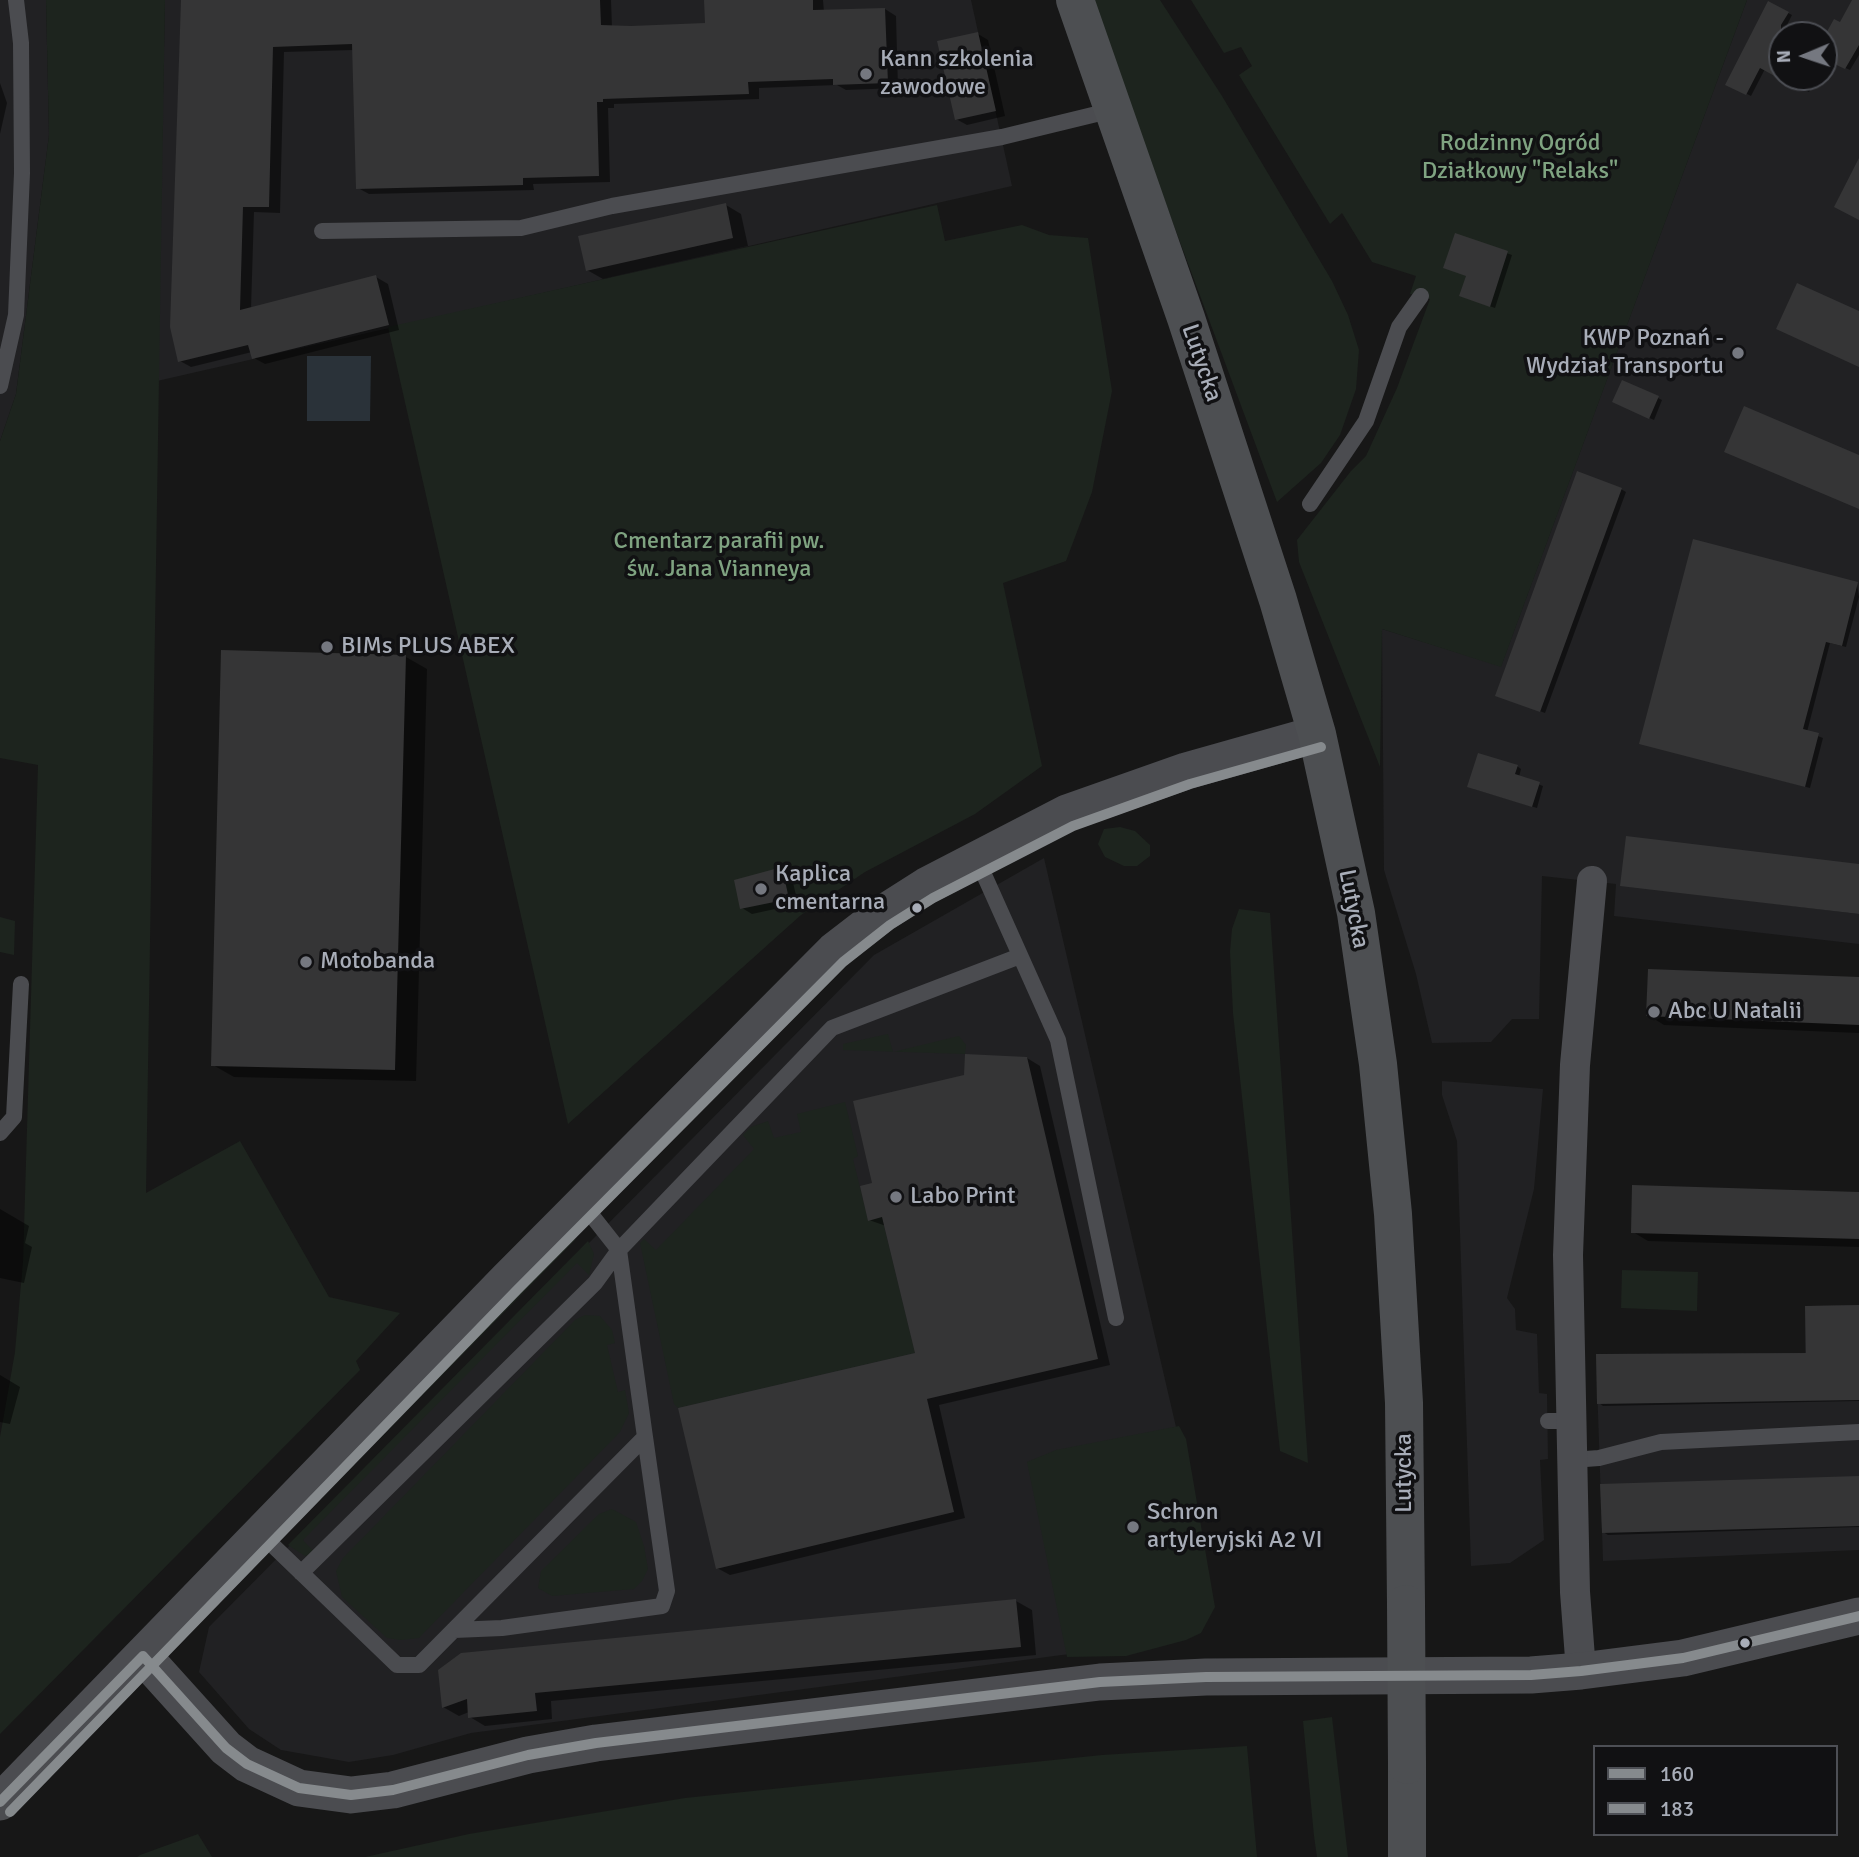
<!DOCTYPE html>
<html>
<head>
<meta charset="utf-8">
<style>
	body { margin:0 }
	#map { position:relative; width:1859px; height:1857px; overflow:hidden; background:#171717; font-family:Signika,sans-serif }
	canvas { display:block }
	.legend { position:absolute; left:1593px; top:1745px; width:245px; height:91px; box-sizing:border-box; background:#111113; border:2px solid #4d4f55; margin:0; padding:9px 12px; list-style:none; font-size:21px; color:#a8adb8 }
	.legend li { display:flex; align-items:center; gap:14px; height:35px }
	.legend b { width:35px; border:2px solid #4d4f55 }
	.north { position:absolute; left:1768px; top:21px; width:70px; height:70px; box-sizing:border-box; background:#111113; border:2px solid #4d4f55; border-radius:50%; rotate:268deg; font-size:19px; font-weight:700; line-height:28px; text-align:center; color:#a8adb8 }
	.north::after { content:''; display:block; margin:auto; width:24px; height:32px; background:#757880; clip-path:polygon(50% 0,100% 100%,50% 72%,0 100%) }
</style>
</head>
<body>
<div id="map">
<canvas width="1859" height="1857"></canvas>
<ul class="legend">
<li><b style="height:9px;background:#868a8d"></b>160</li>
<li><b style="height:9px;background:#868a8d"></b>183</li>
</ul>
<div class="north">N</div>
</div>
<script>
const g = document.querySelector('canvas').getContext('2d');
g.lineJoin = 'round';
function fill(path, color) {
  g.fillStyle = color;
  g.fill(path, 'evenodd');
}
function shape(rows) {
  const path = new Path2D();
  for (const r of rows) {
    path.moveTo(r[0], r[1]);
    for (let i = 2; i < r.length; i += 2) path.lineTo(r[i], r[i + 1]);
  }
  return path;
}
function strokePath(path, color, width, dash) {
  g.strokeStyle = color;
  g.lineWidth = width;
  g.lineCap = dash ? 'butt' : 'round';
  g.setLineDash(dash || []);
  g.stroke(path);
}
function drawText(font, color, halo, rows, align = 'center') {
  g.font = font + ' Signika,sans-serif';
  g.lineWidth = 7;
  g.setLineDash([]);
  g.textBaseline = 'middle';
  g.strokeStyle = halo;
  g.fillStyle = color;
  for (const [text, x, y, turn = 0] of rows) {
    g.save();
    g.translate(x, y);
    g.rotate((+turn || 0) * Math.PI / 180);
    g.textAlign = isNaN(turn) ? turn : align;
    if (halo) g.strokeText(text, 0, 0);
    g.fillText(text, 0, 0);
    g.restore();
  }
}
fill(shape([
	[0,0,46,0,49,135,16,394,0,441],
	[165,0,971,0,1012,186,157,381],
	[1747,0,1859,0,1859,944,1614,916,1616,884,1542,876,1539,1019,1512,1019,1491,1042,1432,1043,1416,974,1384,870,1382,629,1501,666],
	[1782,35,1824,35,1824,77,1782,77],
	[1044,858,1176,1427,1035,1463,1077,1653,471,1733,393,1755,349,1762,281,1750,249,1729,199,1672,209,1627,874,955],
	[1442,1081,1543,1089,1534,1189,1507,1298,1515,1309,1516,1330,1537,1334,1539,1393,1547,1394,1548,1459,1540,1460,1544,1540,1510,1563,1471,1566,1457,1141,1442,1095],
	[1859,1305,1859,1550,1603,1561,1596,1354,1805,1353,1805,1306]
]), '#212123');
fill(shape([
	[46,0,165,0,146,1193,240,1141,329,1297,400,1313,356,1361,360,1370,0,1734,0,1437,15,1352,23,1261,38,765,0,758,0,441,16,394,49,135],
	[1093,0,1160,0,1222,96,1332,281,1348,315,1359,350,1356,389,1340,435,1321,463,1277,502,1108,49],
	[1191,0,1747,0,1501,667,1382,629,1380,767,1299,562,1297,540,1351,471,1366,456,1397,388,1430,299,1410,294,1416,276,1372,262,1342,213,1330,224,1239,75,1252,66,1241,47,1224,53],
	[937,205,945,241,1022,225,1049,235,1088,238,1112,391,1092,492,1066,561,1003,583,1042,766,975,814,865,872,801,915,568,1124,388,327],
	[1120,827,1135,831,1150,845,1150,856,1137,866,1124,866,1105,857,1098,844,1104,829],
	[1239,909,1270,913,1308,1463,1280,1451,1233,1013,1230,952,1232,929],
	[0,917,15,921,14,955,0,952],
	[888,1034,893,1052,959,1036,966,1045,965,1054,843,1050,843,1044],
	[845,1102,858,1156,853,1159,868,1220,882,1217,915,1353,678,1408,674,1404,640,1243,644,1239,656,1250,754,1149,743,1135,751,1127,768,1121,774,1138,801,1132,797,1114],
	[576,1239,280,1540,279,1539,567,1242],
	[588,1241,594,1254,589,1275,577,1263,303,1540,315,1553,305,1556,288,1545],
	[1622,1270,1698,1272,1697,1311,1621,1308],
	[585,1315,600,1316,612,1330,615,1343,607,1345,618,1392,625,1390,629,1413,620,1432,419,1638,401,1640,387,1638,342,1597,336,1571,343,1558,575,1320],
	[1179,1426,1186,1439,1215,1607,1201,1633,1186,1640,1126,1656,1067,1657,1027,1462,1056,1450],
	[612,1509,636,1522,644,1546,648,1569,642,1581,634,1589,552,1596,538,1588,541,1571,599,1514],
	[1332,1717,1348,1857,1317,1857,1314,1836,1303,1721],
	[1247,1746,1257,1857,365,1857,469,1834,685,1798,1102,1755],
	[198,1834,212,1857,137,1857,140,1855]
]), '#1d241e');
fill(shape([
	[307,356,371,356,370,421,307,421]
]), '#2a3239');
fill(shape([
	[182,0,611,0,612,27,707,25,706,0,823,0,824,12,885,9,896,16,898,88,846,90,837,85,759,88,759,99,614,104,614,108,608,108,610,182,533,184,534,190,369,194,358,188,354,50,284,52,280,213,254,212,251,309,376,277,388,284,399,330,265,364,254,358,252,352,191,367,180,361],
	[1769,3,1792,15,1785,29,1797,35,1782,35,1782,77,1817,77,1809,92,1765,69,1751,96,1727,84],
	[1859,29,1859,55,1850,70,1826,59,1824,63,1824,40],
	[978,34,988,40,1005,116,967,125,956,119],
	[0,83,7,103,0,134],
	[726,205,741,214,748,246,603,279,587,270],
	[1456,236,1512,255,1495,308,1466,298,1468,276],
	[1658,398,1662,400,1654,420,1619,404],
	[1621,489,1626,492,1545,713,1502,697],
	[1857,584,1859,597,1846,647,1830,643,1807,732,1823,738,1810,788,1641,743],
	[406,657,427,669,416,1081,234,1077,213,1065],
	[1517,766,1521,769,1519,777,1543,786,1537,808,1474,789],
	[1859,865,1859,914,1622,885],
	[781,869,791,874,798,904,752,914,742,908],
	[1859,979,1859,1033,1664,1025,1648,1015],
	[1027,1058,1040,1066,1110,1365,939,1405,965,1518,730,1575,717,1568,917,1354,886,1226,869,1220,874,1185],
	[1859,1194,1859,1247,1648,1241,1633,1232],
	[0,1209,29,1226,25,1243,32,1247,24,1283,0,1278],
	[1859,1307,1859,1401,1603,1406,1599,1403,1808,1355],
	[0,1375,20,1387,10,1424,0,1422],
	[1859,1478,1859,1527,1608,1535,1603,1532],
	[1016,1601,1032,1610,1036,1655,551,1701,552,1719,485,1726,470,1717,469,1712,459,1716,443,1707,440,1670]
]), '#0007');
fill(shape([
	[181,0,600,0,601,25,631,26,705,23,704,0,813,0,813,10,885,8,888,83,833,85,833,79,748,82,749,94,603,99,603,102,597,102,599,176,523,178,523,185,356,189,352,44,273,47,269,207,243,207,240,310,376,275,389,325,252,359,248,345,178,362,170,327],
	[1852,0,1859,0,1859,45,1845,69,1824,59,1824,37,1834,19,1840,22],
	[1768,1,1789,12,1781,25,1782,80,1760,68,1746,95,1725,85],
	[978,32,996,111,955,120,937,41],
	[1859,158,1859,220,1834,207],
	[726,203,733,238,586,271,578,236],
	[1455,233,1508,251,1490,307,1459,296,1466,276,1443,268],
	[1797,283,1859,311,1859,367,1776,329],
	[1622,380,1659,396,1649,419,1612,402],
	[1744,406,1859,455,1859,509,1724,452],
	[1577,471,1622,488,1540,712,1495,696],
	[1693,539,1858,582,1842,646,1826,642,1803,729,1819,733,1805,787,1639,744],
	[221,650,406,655,395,1070,211,1066],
	[1478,753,1518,765,1515,774,1540,782,1532,807,1467,787],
	[1626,836,1859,864,1859,914,1620,886],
	[782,867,789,899,740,909,734,880],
	[1648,969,1859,977,1859,1025,1646,1016],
	[965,1054,1027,1057,1098,1359,927,1399,954,1512,716,1569,678,1408,915,1353,882,1217,868,1221,860,1186,872,1183,853,1101,964,1075],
	[1632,1185,1859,1192,1859,1239,1631,1233],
	[1859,1305,1859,1400,1597,1404,1596,1354,1806,1353,1805,1306],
	[1859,1476,1859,1526,1602,1533,1600,1484],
	[1016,1599,1021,1647,535,1693,537,1711,468,1718,467,1699,442,1708,438,1670,461,1653]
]), '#353536');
strokePath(shape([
	[322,231,521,228,612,206,1002,137,1113,110],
	[0,386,16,315,22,173,21,43,16,0],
	[1310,504,1366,421,1399,327,1421,296],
	[977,859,1058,1040,1116,1318],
	[0,1133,14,1117,21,984],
	[1548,1421,1571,1421],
	[1572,1460,1599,1458,1661,1442,1859,1432],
	[261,1534,397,1665,419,1665,645,1437,619,1250,582,1203],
	[301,1573,595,1283,619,1250,832,1028,1020,956],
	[454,1630,502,1628,662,1606,667,1591,645,1437]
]), '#4b4c50', 16);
strokePath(shape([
	[1581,1671,1575,1592,1568,1255,1575,1065,1592,881]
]), '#4b4c50', 30);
strokePath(shape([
	[143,1656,226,1748,247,1764,299,1788,351,1795,393,1790,528,1755,596,1743,1100,1682,1206,1677,1531,1675,1581,1671,1683,1658,1859,1616],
	[0,1802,507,1280,834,951,882,914,926,886,1067,813,1186,771,1317,734]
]), '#4b4c50', 37);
strokePath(shape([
	[1075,0,1186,318,1278,600,1317,734,1356,913,1378,1064,1393,1214,1404,1403,1406,1604],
	[1407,1765,1407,1857]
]), '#4d4f52', 38);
strokePath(shape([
	[1406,1604,1407,1765]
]), '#4d4f52', 38);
strokePath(shape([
	[143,1656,226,1748,247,1764,299,1788,351,1795,393,1790,528,1755,596,1743,1100,1682,1206,1677,1531,1675,1581,1671,1683,1658,1859,1616],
	[0,1802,143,1656]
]), '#868a8d', 10);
strokePath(shape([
	[10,1812,517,1290,843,962,890,925,933,898,1073,826,1190,784,1321,747]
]), '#868a8d', 10);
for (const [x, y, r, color] of [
	[866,74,7,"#757880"],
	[1738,353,7,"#757880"],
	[327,647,7,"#757880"],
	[761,889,7,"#757880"],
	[917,908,6,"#a8adb8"],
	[306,962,7,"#757880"],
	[1654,1012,7,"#757880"],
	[896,1197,7,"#757880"],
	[1133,1527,7,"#757880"],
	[1745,1643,6,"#a8adb8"]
]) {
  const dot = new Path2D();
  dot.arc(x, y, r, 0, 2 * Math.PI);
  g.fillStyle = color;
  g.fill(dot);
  strokePath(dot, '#111113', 2.5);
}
drawText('24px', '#a8adb8', '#111113', [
	["Kann szkolenia",880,60],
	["zawodowe",880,88],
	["KWP Poznań -",1724,339,"right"],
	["Wydział Transportu",1724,367,"right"],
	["BIMs PLUS ABEX",341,647],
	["Kaplica",775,875],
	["cmentarna",775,903],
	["Motobanda",320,962],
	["Abc U Natalii",1668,1012],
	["Labo Print",910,1197],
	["Schron",1147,1513],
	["artyleryjski A2 VI",1147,1541]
], 'left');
drawText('24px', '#7fa381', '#111113', [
	["Rodzinny Ogród",1520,144],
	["Działkowy \"Relaks\"",1520,172],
	["Cmentarz parafii pw.",719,542],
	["św. Jana Vianneya",719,570]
]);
drawText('24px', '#a8adb8', '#111113', [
	["Lutycka",1201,363,71],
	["Lutycka",1353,909,79],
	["Lutycka",1405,1473,-90]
]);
</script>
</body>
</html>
